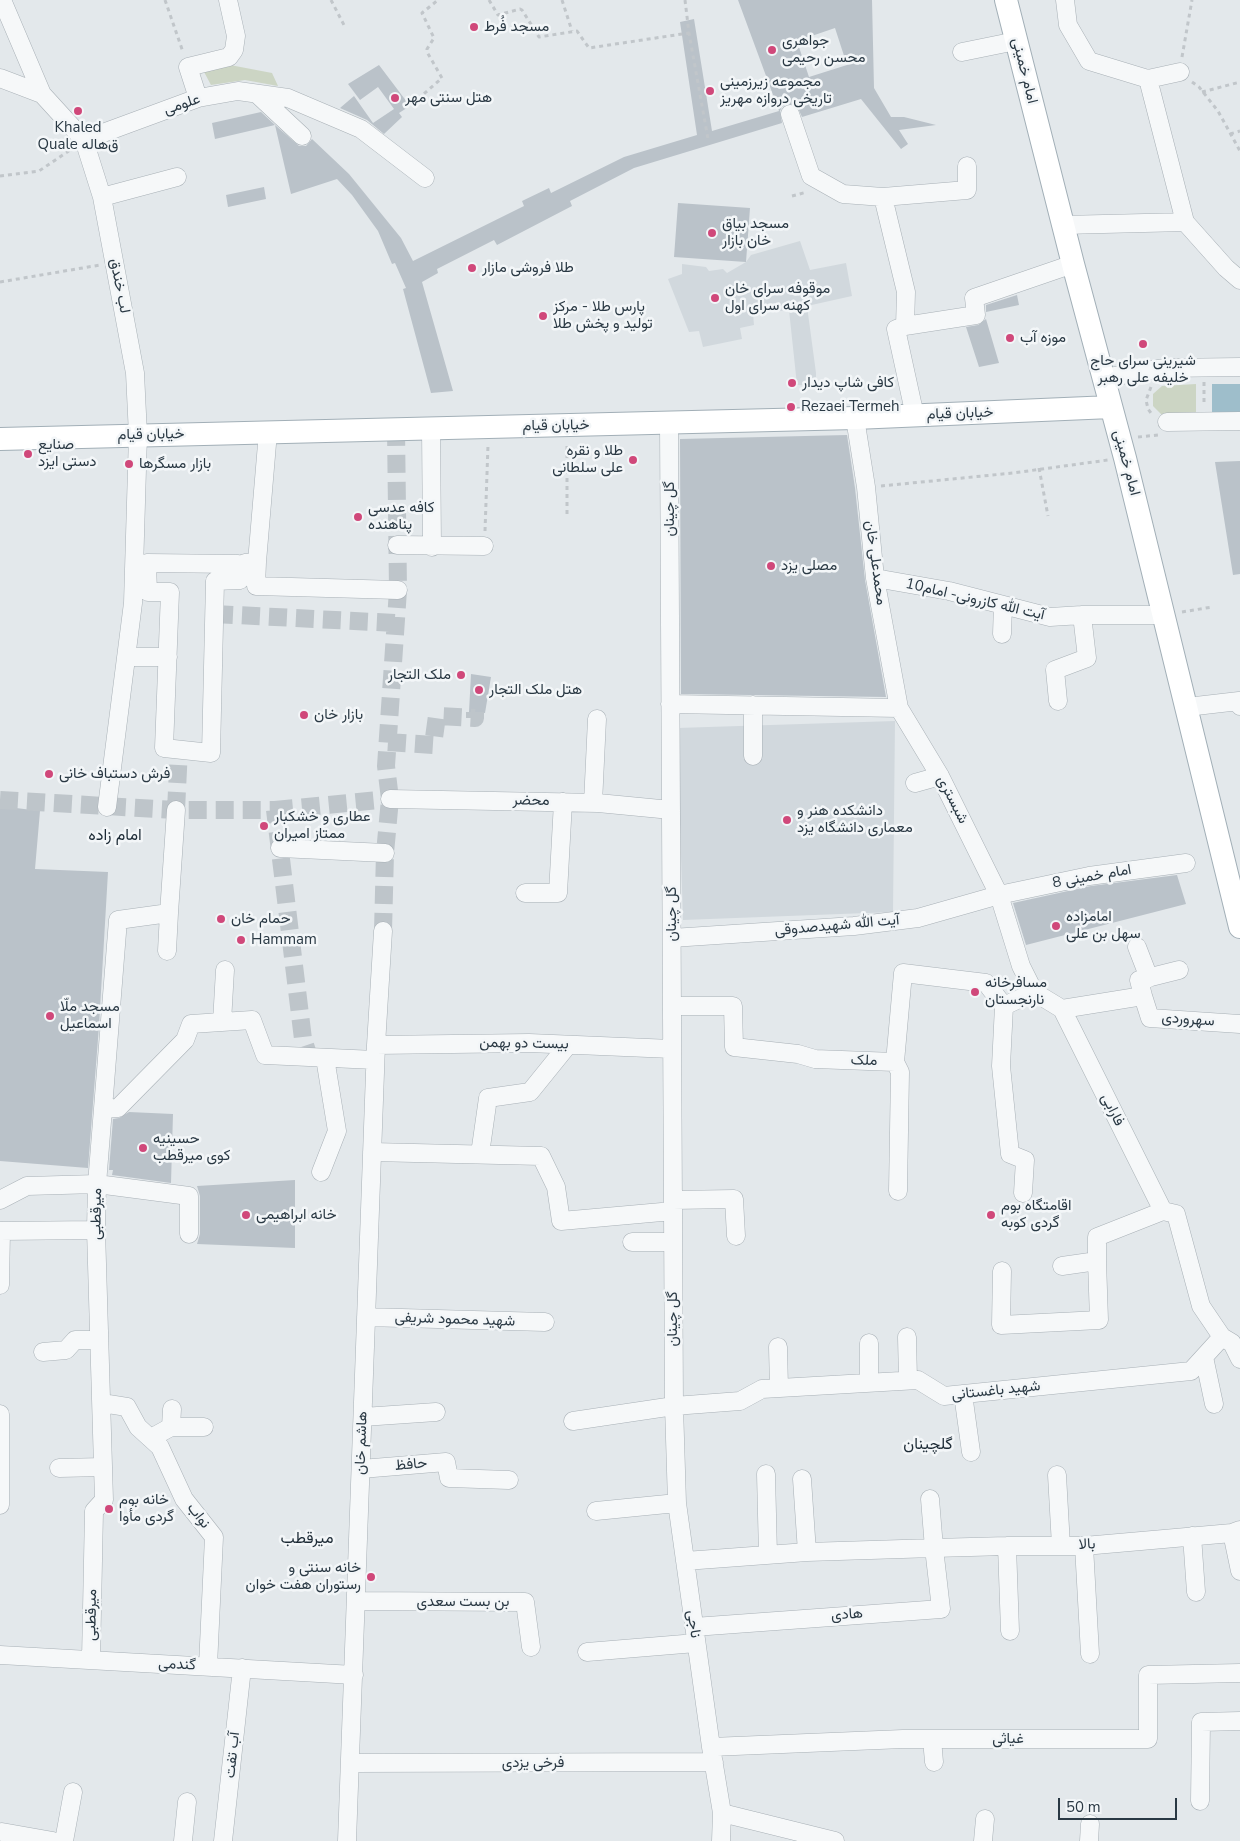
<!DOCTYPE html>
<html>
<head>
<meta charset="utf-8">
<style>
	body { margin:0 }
	#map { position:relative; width:1240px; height:1841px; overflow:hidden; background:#e3e8eb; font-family:"Nunito Sans",sans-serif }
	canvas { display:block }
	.scale { position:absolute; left:1058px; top:1798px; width:119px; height:22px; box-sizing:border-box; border:2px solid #2a3944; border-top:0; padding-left:6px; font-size:15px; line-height:18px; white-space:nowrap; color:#2a3944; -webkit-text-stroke:4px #f3f6f8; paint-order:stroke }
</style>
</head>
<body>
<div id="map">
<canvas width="1240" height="1841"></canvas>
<div class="scale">50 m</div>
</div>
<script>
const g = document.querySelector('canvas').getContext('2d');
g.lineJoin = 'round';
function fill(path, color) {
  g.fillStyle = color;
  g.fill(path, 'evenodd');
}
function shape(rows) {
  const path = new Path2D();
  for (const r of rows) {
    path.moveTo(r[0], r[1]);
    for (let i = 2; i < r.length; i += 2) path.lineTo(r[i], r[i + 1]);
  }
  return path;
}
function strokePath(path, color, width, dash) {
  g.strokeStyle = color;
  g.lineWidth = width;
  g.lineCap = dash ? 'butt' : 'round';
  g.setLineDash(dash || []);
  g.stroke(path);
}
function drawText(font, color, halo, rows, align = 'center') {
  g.font = font + ' "Nunito Sans",Vazirmatn,sans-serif';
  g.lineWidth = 5;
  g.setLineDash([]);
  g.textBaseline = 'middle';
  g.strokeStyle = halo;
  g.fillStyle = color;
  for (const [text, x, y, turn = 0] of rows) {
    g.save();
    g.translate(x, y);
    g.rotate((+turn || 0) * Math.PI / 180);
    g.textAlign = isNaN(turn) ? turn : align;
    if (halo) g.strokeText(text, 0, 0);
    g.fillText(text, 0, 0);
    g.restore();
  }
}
fill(shape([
	[800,241,810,270,846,263,852,296,807,306,816,373,816,386,797,385,789,310,753,314,754,325,740,328,742,339,703,347,699,331,689,332,668,279,682,274,682,264,706,267,709,271,723,269,727,273,746,262,751,255],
	[895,721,893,912,683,920,677,728]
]), '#d1d8dd');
fill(shape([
	[230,65,272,73,278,86,245,80,211,85,203,70],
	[1196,384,1196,415,1162,415,1153,406,1153,394,1162,386]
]), '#ccd5c4');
fill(shape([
	[1212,384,1240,384,1240,415,1212,415]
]), '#9ebecb');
fill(shape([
	[738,0,872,0,874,88,891,117,904,117,936,125,899,130,908,144,901,149,861,99,802,117,797,106,787,104,782,107,780,111,782,123,634,168,570,201,572,206,497,245,494,240,437,269,438,273,422,282,453,391,431,393,403,289,406,288,395,263,392,264,378,231,352,195,337,179,291,194,275,125,299,146,306,146,312,139,349,174,401,238,413,261,524,206,522,201,549,188,551,193,624,157,697,135,680,22,694,19,712,131,779,111],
	[835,28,847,65,809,77,797,41],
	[379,65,410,106,399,113,402,117,384,134,367,120,340,108,354,96,373,123,394,109,378,87,360,100,348,84],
	[261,112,275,125,215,139,212,123],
	[264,187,266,199,228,207,226,195],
	[678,203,750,208,746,262,674,257],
	[1017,295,1019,305,986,312,986,305],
	[986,319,999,363,979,367,966,327,978,325],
	[847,435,855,488,865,580,886,697,681,694,680,439],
	[1240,461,1240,574,1233,575,1215,462],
	[471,674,491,677,485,713,469,712],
	[0,806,40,811,35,869,108,872,99,1026,88,1168,0,1161],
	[1177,875,1186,904,1026,945,1013,903,1091,886],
	[129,1112,173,1114,171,1183,112,1175,113,1170,109,1170,113,1119,119,1118],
	[295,1180,295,1248,197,1244,200,1234,200,1196,197,1186]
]), '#bac2c9');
strokePath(shape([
	[215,614,395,623],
	[388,742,433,745,437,716,475,718,475,712],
	[0,800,176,810,275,810,303,1039,309,1057],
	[176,810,179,749],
	[275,810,390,799],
	[383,931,385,853,390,799,386,766,398,590,396,429]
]), '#bec5ca', 18, [18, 9]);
const minor = shape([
	[2,0,42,94,84,140,198,98,238,91,288,98,361,129,425,178],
	[1065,0,1068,25,1089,61,1148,79,1180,72],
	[962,52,1016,41],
	[0,78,42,94],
	[1148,79,1185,222,1226,268,1240,280],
	[257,94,302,136],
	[198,98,188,67,229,57,234,50,236,36,228,0],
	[790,114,811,176,843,194,883,197,967,190,967,166],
	[84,140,102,197,135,373,138,435,133,603,107,807],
	[102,197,177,177],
	[883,197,906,292,905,326,896,329,915,416],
	[1063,225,1185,222],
	[905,326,976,315,974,298,1073,264],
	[1103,378,1165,368,1240,367],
	[855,418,866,487,875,578,899,708,940,776,999,895,1021,966,1034,992,1062,1009],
	[1167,422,1240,421],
	[669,423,674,1406,677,1503,711,1747,722,1813,721,1841],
	[431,428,432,547],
	[397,545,484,546],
	[257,562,256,586,398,590],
	[147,563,238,564,240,580,215,581,211,753,164,748,170,592,148,592,147,563],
	[245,563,257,562,268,432],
	[875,578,949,591,1050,617,1082,615,1164,615],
	[1002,634,1003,605],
	[126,657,168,657],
	[1058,701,1055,670,1087,658,1082,615],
	[670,704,899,708],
	[1187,707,1239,701,1240,706],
	[753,756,753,705],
	[915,783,940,776],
	[390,799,598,803,671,810],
	[593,803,597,719],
	[280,848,385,853],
	[525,893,558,893,563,802],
	[672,938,854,926,918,918,999,895,1089,876,1186,863],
	[1137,947,1149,978],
	[167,951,169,913],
	[1143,996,1139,980,1179,970],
	[672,1006,733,1006,734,1047,798,1054,815,1059,895,1062,903,973,986,983,1004,1006],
	[1062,1009,1163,1211,1176,1214,1201,1306,1222,1337,1232,1343,1240,1359],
	[1062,1009,1143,996,1150,1018,1240,1024],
	[222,1022,225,970],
	[376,1045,529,1043,672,1049],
	[895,1062,900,1072,898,1191],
	[103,1109,118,1108,185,1040,191,1024,252,1020,265,1055,375,1060],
	[372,1152,541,1156,556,1187,561,1221,673,1211],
	[480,1154,488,1098,530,1092,568,1045],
	[321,1172,337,1131,325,1058],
	[1023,1193,1025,1160,1010,1154,1001,1066,1004,1006,1034,992],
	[0,1200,27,1186,97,1184,189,1196,189,1234],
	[673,1200,734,1199,736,1236],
	[0,1231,96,1230],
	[632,1242,673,1242],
	[1062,1266,1097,1261,1097,1237,1163,1211],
	[1002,1271,1001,1325,1099,1320,1097,1261],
	[0,1285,1,1231],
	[366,1317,545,1322],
	[907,1337,908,1380],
	[869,1343,869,1383],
	[778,1347,779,1388],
	[43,1352,66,1350,75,1340,99,1340],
	[1204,1357,1214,1404],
	[963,1394,971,1452],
	[102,1403,127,1407,138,1427,160,1447,184,1499,214,1537,208,1666],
	[0,1414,0,1505],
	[363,1417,436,1412],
	[573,1421,674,1406,740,1401,762,1389,918,1380,944,1396,1191,1371,1222,1337],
	[171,1427,172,1409],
	[151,1438,171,1427,204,1427],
	[59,1468,103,1467],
	[361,1469,446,1462,449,1478,509,1480],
	[766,1474,768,1555],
	[1057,1475,1061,1546],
	[802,1479,807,1552],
	[596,1511,677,1503],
	[1232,1533,1240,1571],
	[1192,1536,1196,1592],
	[1007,1546,1010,1631],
	[1084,1546,1090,1654],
	[685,1561,807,1552,934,1548,930,1499],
	[356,1601,525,1602,531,1647],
	[694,1627,941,1609,934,1548,1007,1546,1084,1546,1232,1533,1240,1530],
	[587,1652,696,1643],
	[0,1655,354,1675],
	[91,1659,94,1511,104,1500,96,1230,97,1184,118,920,169,913,176,810],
	[932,1739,934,1762],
	[711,1747,903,1739,1148,1739,1148,1675,1240,1673],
	[351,1763,714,1762],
	[1200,1801,1201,1722,1240,1721],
	[722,1813,835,1841],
	[2,1832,53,1841],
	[64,1841,73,1792],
	[183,1841,187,1802],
	[223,1841,242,1668],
	[347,1841,376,1045,383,931],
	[983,1841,985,1819],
	[1089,1841,1090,1824]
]);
const major = shape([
	[1006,0,1073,264,1125,458,1240,927],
	[0,439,855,418,1111,407]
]);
strokePath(minor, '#a8b0b6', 19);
strokePath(major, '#a2afb7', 24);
strokePath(shape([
	[165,0,183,52],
	[331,0,345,27],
	[489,0,498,15,520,9,522,10,539,37,577,31,589,48,689,33],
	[562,0,572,31],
	[685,0,689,33,708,139],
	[1182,57,1192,0],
	[1192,82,1199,87,1218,111,1240,151],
	[1202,92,1240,82],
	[418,99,442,78,427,52,427,49,434,38,422,13,438,0],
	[1230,134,1240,131],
	[0,176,39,171,70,150],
	[792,196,807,192],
	[0,282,100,265],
	[1204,382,1204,406],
	[1151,387,1146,400,1148,409,1153,416],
	[1138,437,1159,435],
	[1039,468,1048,516],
	[881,486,1013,473,1108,460],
	[567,514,567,443],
	[485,531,488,445],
	[1182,612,1212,607]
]), '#c1c6ca', 3, [4, 4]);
strokePath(minor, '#f6f8f9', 18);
strokePath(major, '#fff', 22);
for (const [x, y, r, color] of [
	[474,27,5,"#d0487a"],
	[772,50,5,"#d0487a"],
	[710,91,5,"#d0487a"],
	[395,98,5,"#d0487a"],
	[78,111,5,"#d0487a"],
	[712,233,5,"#d0487a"],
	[472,268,5,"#d0487a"],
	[715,298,5,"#d0487a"],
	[543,316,5,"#d0487a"],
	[1010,338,5,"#d0487a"],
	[1143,344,5,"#d0487a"],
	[792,383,5,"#d0487a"],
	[791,407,5,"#d0487a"],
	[28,454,5,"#d0487a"],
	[633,460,5,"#d0487a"],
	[129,464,5,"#d0487a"],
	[358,517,5,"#d0487a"],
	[771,566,5,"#d0487a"],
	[461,675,5,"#d0487a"],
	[479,690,5,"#d0487a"],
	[304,715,5,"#d0487a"],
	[49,774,5,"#d0487a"],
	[787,820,5,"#d0487a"],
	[264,826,5,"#d0487a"],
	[221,919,5,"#d0487a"],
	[1056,926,5,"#d0487a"],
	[241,940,5,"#d0487a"],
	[975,992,5,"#d0487a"],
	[50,1016,5,"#d0487a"],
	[143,1148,5,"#d0487a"],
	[246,1215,5,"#d0487a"],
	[991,1215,5,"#d0487a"],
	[109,1509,5,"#d0487a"],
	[371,1577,5,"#d0487a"]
]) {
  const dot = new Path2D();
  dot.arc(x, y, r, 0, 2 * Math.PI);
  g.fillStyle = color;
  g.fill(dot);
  strokePath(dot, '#f3f6f8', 2);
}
drawText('15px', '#2a3944', '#f3f6f8', [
	["مسجد فُرط",484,27],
	["جواهری",782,41],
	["محسن رحیمی",782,58],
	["مجموعه زیرزمینی",720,82],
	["تاریخی دروازه مهریز",720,99],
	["هتل سنتی مهر",405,98],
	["Khaled",78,128,"center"],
	["Quale ق‌هاله",78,145,"center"],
	["مسجد بیاق",722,224],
	["خان بازار",722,241],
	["طلا فروشی مازار",482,268],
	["موقوفه سرای خان",725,289],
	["کهنه سرای اول",725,306],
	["پارس طلا - مرکز",553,307],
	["تولید و پخش طلا",553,324],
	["موزه آب",1020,338],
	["شیرینی سرای حاج",1143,361,"center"],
	["خلیفه علی رهبر",1143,378,"center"],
	["کافی شاپ دیدار",802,383],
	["Rezaei Termeh",801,407],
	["صنایع",38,445],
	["دستی ایزد",38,462],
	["طلا و نقره",623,451,"right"],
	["علی سلطانی",623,468,"right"],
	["بازار مسگرها",139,464],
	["کافه عدسی",368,508],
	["پناهنده",368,525],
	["مصلی یزد",781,566],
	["ملک التجار",451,675,"right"],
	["هتل ملک التجار",489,690],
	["بازار خان",314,715],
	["فرش دستباف خانی",59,774],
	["دانشکده هنر و",797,811],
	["معماری دانشگاه یزد",797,828],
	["عطاری و خشکبار",274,817],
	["ممتاز امیران",274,834],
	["امامزاده",1066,917],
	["سهل بن علی",1066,934],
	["حمام خان",231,919],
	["Hammam",251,940],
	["مسافرخانه",985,983],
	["نارنجستان",985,1000],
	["مسجد ملّا",60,1007],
	["اسماعیل",60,1024],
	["حسینیه",153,1139],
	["کوی میرقطب",153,1156],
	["اقامتگاه بوم",1001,1206],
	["گردی کوبه",1001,1223],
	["خانه ابراهیمی",256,1215],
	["خانه بوم",119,1500],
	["گردی مأوا",119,1517],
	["خانه سنتی و",361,1568,"right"],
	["رستوران هفت خوان",361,1585,"right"]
], 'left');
drawText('15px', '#2a3944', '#f3f6f8', [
	["امام خمینی",1024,71,76],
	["علومی",182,105,-18],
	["لب خندق",119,286,79],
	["خیابان قیام",960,414,-2],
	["خیابان قیام",556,426,-1],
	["خیابان قیام",151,435,-1],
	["امام خمینی",1126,463,75],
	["گل چینان",670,509,-90],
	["محمدعلی خان",875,563,82],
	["آیت الله کازرونی- امام10",975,600,13],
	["شبستری",952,800,63],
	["محضر",531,801,1],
	["امام خمینی 8",1092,877,-10],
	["گل چینان",672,914,-90],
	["آیت الله شهیدصدوقی",837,926,-5],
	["سهروردی",1188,1020,4],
	["بیست دو بهمن",524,1044,1],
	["ملک",864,1061,2],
	["فارابی",1112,1110,63],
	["میرقطبی",97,1214,-89],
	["گل چینان",673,1319,-90],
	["شهید محمود شریفی",455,1320,2],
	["شهید باغستانی",996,1391,-6],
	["هاشم خان",362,1443,-88],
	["حافظ",411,1465,-5],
	["نواب",198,1516,52],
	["بالا",1087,1545,-3],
	["بن بست سعدی",463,1602],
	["میرقطبی",92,1615,-89],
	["هادی",847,1615,-4],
	["ناجی",693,1624,82],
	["گندمی",177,1665,3],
	["غیاثی",1008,1739],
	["آب تفت",233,1755,-84],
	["فرخی یزدی",533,1763]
]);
drawText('16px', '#1c2a35', '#f3f6f8', [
	["امام زاده",115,836],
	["گلچینان",928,1445],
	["میرقطب",307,1539]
]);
</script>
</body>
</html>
